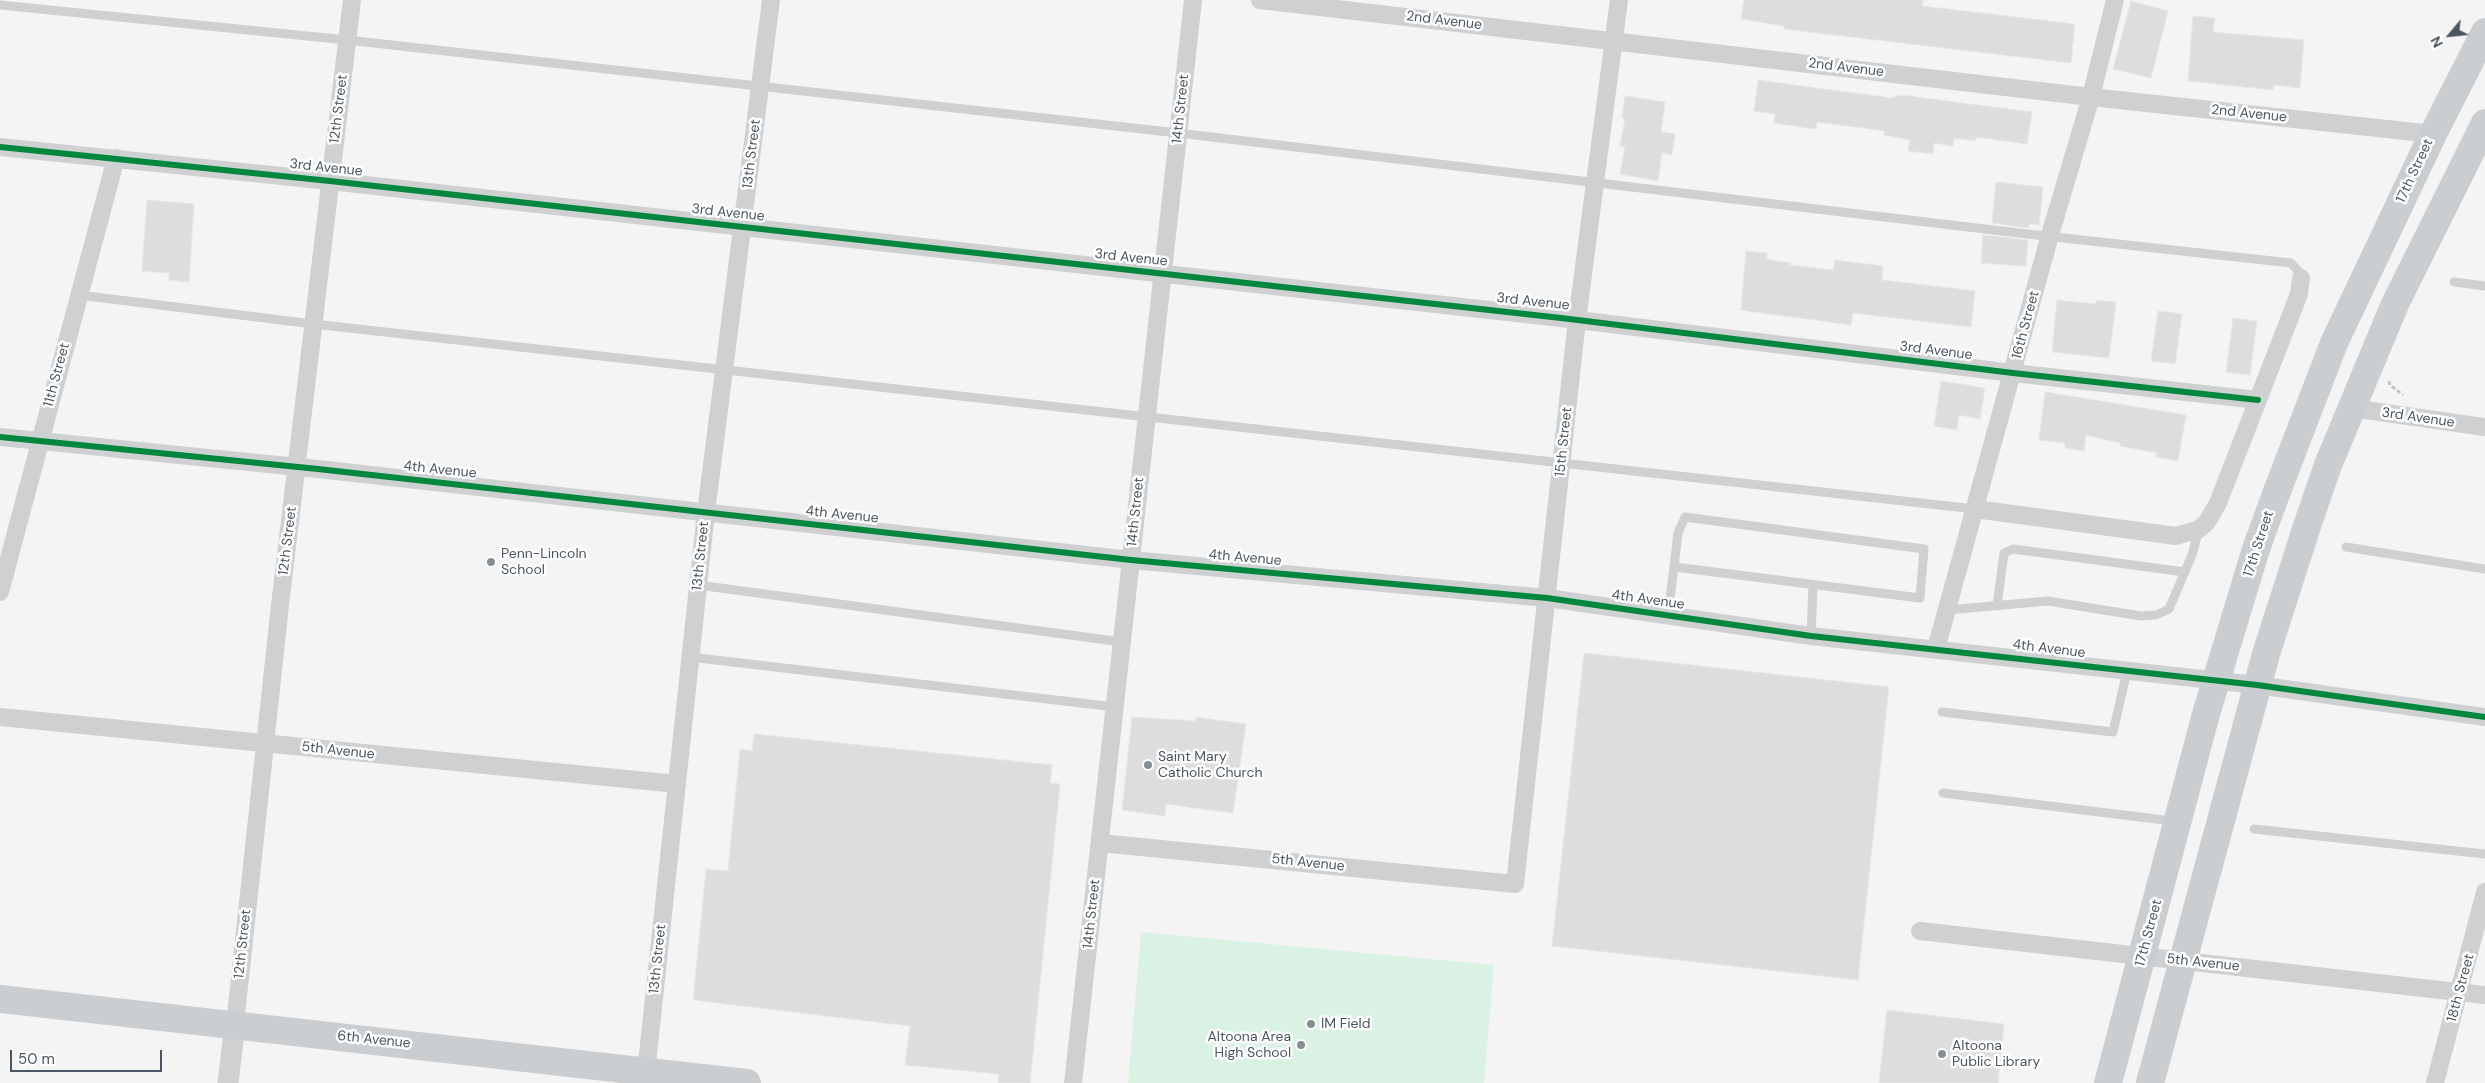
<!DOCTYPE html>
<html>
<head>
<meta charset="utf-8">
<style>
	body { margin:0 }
	#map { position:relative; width:2485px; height:1083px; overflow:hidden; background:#f4f4f4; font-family:"DM Sans",sans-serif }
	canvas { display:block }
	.north { position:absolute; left:2425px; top:10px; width:50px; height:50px; -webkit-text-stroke:4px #fff; paint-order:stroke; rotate:242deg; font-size:14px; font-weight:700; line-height:20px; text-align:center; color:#4a5661 }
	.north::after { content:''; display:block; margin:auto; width:18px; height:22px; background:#4a5661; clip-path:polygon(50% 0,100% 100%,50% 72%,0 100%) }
	.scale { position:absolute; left:10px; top:1050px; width:152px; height:22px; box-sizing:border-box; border:2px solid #4a5661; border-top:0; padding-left:6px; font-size:15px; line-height:18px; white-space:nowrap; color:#4a5661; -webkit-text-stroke:4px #fff; paint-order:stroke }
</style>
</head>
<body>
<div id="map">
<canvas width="2485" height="1083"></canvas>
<div class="north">N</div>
<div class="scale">50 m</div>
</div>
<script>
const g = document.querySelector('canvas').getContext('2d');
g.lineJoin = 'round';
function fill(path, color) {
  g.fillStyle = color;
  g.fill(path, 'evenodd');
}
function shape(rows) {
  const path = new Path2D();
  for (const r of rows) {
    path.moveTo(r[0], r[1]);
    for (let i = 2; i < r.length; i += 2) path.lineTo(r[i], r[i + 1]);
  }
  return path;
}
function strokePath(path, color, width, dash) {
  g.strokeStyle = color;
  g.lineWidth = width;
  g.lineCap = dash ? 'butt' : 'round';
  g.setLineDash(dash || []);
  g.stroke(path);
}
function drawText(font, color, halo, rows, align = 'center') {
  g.font = font + ' "DM Sans",sans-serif';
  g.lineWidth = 5;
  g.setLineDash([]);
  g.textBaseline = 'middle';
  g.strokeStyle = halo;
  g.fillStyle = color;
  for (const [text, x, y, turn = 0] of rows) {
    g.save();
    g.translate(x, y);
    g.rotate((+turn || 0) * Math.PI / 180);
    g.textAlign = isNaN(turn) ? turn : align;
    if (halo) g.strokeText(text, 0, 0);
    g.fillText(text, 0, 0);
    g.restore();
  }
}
fill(shape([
	[1141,932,1494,965,1484,1083,1128,1083]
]), '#d9f2e3');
const building = shape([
	[1744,0,1923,0,1922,6,2075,24,2071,63,1784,29,1784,26,1741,19,1744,0],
	[2131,1,2168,11,2151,78,2113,69,2131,1],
	[2193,16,2215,18,2213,32,2304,40,2300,88,2274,85,2273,90,2188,81,2193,16],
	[1758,80,1891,98,1901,95,2032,112,2027,144,1976,137,1976,141,1954,138,1953,146,1934,143,1933,154,1908,151,1910,140,1884,135,1885,131,1817,122,1816,129,1774,123,1775,114,1754,111,1758,80],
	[1625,96,1665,102,1661,132,1675,134,1672,155,1662,153,1658,181,1620,174,1625,147,1620,146,1625,119,1622,118,1625,96],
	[1996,182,2043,187,2039,225,2029,223,2029,228,1992,223,1996,182],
	[147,200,194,204,189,282,169,280,169,273,142,271,147,200],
	[1983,235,2028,240,2026,266,1981,263,1983,235],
	[1746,251,1767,253,1766,259,1790,263,1790,265,1833,270,1835,260,1883,266,1882,280,1975,291,1971,327,1853,313,1851,325,1741,310,1746,251],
	[2057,300,2096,304,2096,300,2116,302,2109,358,2052,352,2057,300],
	[2158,311,2182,314,2175,364,2151,361,2158,311],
	[2233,318,2257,321,2250,375,2226,372,2233,318],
	[1941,381,1985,388,1980,419,1959,415,1957,430,1934,426,1941,381],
	[2045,392,2186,415,2178,461,2156,457,2157,453,2120,446,2120,443,2086,435,2084,451,2065,448,2065,443,2039,440,2045,392],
	[1584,653,1889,687,1858,980,1552,946,1584,653],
	[1132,717,1196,721,1196,717,1246,724,1233,813,1166,804,1165,816,1122,810,1132,717],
	[754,734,1052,765,1050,783,1060,784,1030,1083,998,1083,999,1074,905,1065,910,1026,693,1000,706,869,728,871,740,749,752,751,754,734],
	[1887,1010,2004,1024,1998,1083,1879,1083,1887,1010]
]);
fill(building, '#ddddde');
strokePath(building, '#e5e6e7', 1);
strokePath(shape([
	[2389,381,2390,385,2403,395]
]), '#bcc7c4', 3, [4, 2.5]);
strokePath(shape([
	[0,5,347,40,1178,133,2027,234,2291,263,2300,273,2301,278],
	[2454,282,2485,286],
	[79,295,313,324,1975,509],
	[2346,547,2485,569],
	[698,585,1122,642],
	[1997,606,2004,553,2013,549,2185,572],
	[1947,610,2048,601,2141,616,2156,615,2169,609,2192,555,2199,529],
	[1668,616,1678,533,1685,517,1924,549,1920,598,1675,567],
	[1811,636,1813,585],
	[690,657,1115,707],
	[1942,712,2113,732,2127,671],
	[1943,793,2173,821],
	[2254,829,2485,854]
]), '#ced0d2', 9);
strokePath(shape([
	[1260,0,2091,97,2433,134],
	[0,147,330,181,1561,318,2013,373,2258,400],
	[2351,408,2485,427],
	[0,437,318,469,1131,560,1547,598,1811,636,2257,685,2485,717],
	[1975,509,2176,536,2199,529,2207,522,2218,503,2299,294,2301,278],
	[0,592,116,158],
	[1936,649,2050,235,2091,97,2115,0],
	[0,717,677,784],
	[1100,843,1515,884,1577,320,1619,0],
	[1920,931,2485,995],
	[235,1024,280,605,352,0],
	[645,1082,706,512,771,0],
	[1073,1083,1193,0],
	[2435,1083,2485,892]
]), '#ced0d2', 18);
strokePath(shape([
	[228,1083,235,1024]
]), '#ced0d2', 21);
strokePath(shape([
	[0,999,747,1083],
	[2108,1083,2206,714,2256,549,2276,494,2334,343,2433,134,2485,32],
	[2150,1083,2266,654,2307,526,2328,465,2395,304,2485,123]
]), '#caced1', 28);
strokePath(shape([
	[0,147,330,181,1561,318,2013,373,2258,400],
	[0,437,318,469,1131,560,1547,598,1811,636,2257,685,2485,717]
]), '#00873e', 6);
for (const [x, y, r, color] of [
	[491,562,5,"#868d94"],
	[1148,765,5,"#868d94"],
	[1311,1024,5,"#868d94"],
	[1301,1045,5,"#868d94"],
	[1942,1054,5,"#868d94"]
]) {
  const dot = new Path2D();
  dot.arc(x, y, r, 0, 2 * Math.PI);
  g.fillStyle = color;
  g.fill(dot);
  strokePath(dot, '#fff', 2);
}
drawText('14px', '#4a5661', '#fff', [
	["2nd Avenue",1444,21,7],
	["2nd Avenue",1846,68,7],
	["12th Street",339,109,-83],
	["14th Street",1181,109,-84],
	["2nd Avenue",2249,114,6],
	["13th Street",752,154,-83],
	["3rd Avenue",326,168,6],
	["17th Street",2415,171,-65],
	["3rd Avenue",728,213,6],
	["3rd Avenue",1131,258,6],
	["3rd Avenue",1533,302,6],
	["16th Street",2026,325,-75],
	["3rd Avenue",1936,351,7],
	["11th Street",57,375,-75],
	["3rd Avenue",2418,418,8],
	["15th Street",1564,442,-84],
	["4th Avenue",440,470,6],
	["14th Street",1136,512,-84],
	["4th Avenue",842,515,6],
	["12th Street",288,541,-83],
	["17th Street",2259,544,-72],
	["13th Street",701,556,-84],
	["4th Avenue",1245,558,5],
	["4th Avenue",1648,600,8],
	["4th Avenue",2049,649,7],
	["5th Avenue",338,751,6],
	["5th Avenue",1308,863,6],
	["14th Street",1092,914,-84],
	["17th Street",2149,933,-75],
	["12th Street",243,944,-84],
	["13th Street",658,959,-84],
	["5th Avenue",2203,963,6],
	["18th Street",2461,988,-75],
	["6th Avenue",374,1040,6]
]);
drawText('14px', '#4a5661', '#fff', [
	["Penn-Lincoln",501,554],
	["School",501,570],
	["Saint Mary",1158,757],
	["Catholic Church",1158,773],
	["IM Field",1321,1024],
	["Altoona Area",1291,1037,"right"],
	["High School",1291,1053,"right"],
	["Altoona",1952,1046],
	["Public Library",1952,1062]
], 'left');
</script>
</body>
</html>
